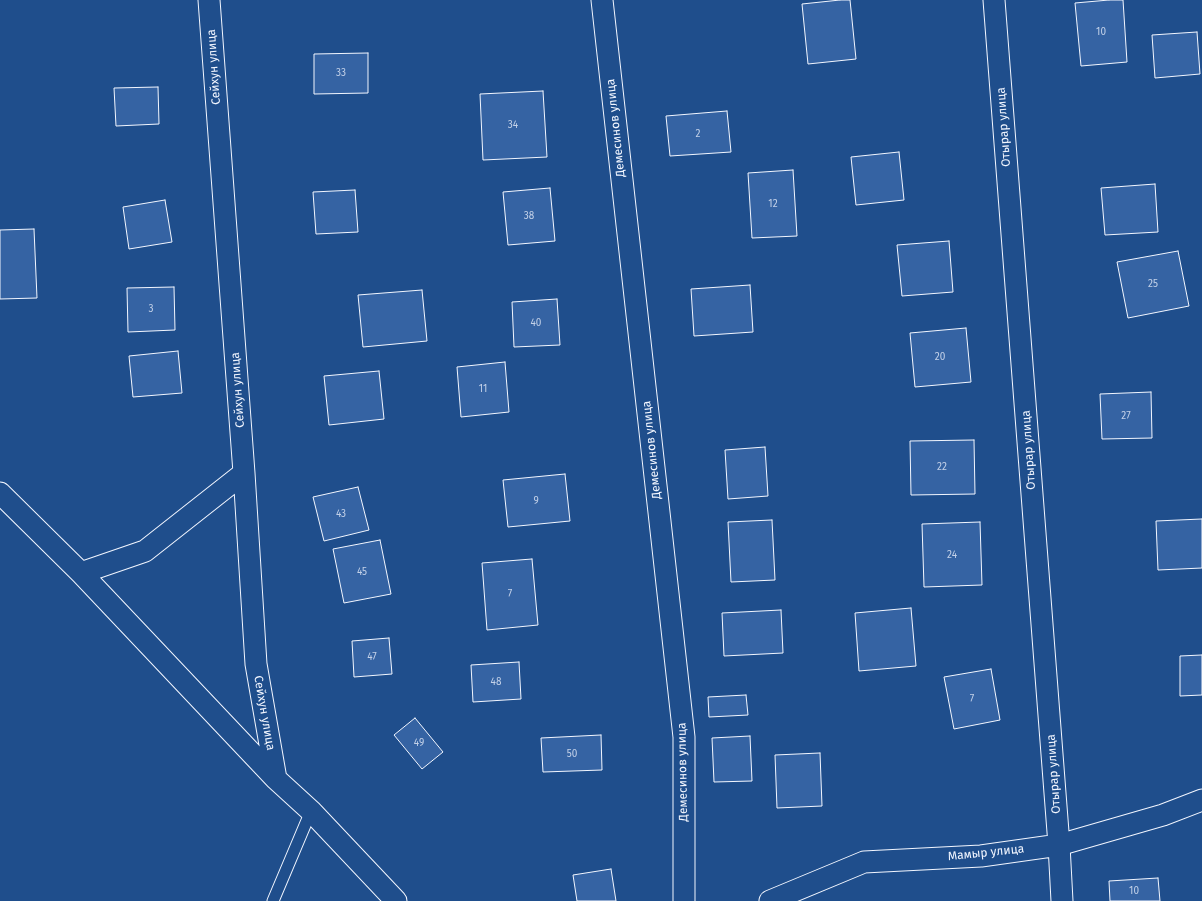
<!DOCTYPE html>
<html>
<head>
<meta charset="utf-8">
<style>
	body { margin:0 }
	canvas { display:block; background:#1f4e8c }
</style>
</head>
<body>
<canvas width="1202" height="901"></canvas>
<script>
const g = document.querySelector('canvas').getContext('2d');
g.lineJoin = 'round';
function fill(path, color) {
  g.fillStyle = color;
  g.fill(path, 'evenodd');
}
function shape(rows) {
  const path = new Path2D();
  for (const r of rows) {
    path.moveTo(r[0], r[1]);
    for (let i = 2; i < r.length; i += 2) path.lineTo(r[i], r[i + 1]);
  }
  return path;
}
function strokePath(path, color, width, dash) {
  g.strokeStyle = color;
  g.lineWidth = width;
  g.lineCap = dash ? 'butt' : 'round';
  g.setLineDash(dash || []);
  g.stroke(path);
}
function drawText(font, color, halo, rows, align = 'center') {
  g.font = font + ' "Fira Sans",sans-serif';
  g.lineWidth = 3;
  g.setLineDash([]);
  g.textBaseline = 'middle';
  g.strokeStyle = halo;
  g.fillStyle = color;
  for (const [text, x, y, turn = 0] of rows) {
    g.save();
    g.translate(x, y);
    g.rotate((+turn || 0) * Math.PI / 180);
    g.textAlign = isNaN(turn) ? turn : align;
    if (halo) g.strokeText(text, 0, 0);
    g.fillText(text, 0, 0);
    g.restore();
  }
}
const building = shape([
	[840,0,850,0,856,59,808,64,802,4,840,0],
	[1109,0,1123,0,1127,62,1081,66,1075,3,1109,0],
	[1197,32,1200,74,1155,78,1152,35,1197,32],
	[368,53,368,93,314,94,314,54,368,53],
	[158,87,159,124,116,126,114,88,158,87],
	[543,91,547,157,483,160,480,94,543,91],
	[727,111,731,152,670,156,666,116,727,111],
	[899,152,904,200,856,205,851,157,899,152],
	[793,170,797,236,752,238,748,173,793,170],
	[1155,184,1158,232,1105,235,1101,188,1155,184],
	[550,188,555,241,508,245,503,192,550,188],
	[355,190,358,232,316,234,313,192,355,190],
	[165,200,172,242,129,249,123,207,165,200],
	[34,229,37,298,0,299,0,230,34,229],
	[949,241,953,292,902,296,897,245,949,241],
	[1178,251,1189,306,1128,318,1117,262,1178,251],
	[750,285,753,332,694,336,691,289,750,285],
	[174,287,175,330,128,332,127,288,174,287],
	[422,290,427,341,363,347,358,295,422,290],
	[557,299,560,345,514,347,512,302,557,299],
	[966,328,971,382,915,387,910,333,966,328],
	[178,351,182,393,133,397,129,356,178,351],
	[505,362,509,412,461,417,457,367,505,362],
	[379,371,384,419,329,425,324,376,379,371],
	[1151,392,1152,438,1102,439,1100,394,1151,392],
	[974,440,975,494,911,495,910,441,974,440],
	[765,447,768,496,728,499,725,450,765,447],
	[565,474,570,521,508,527,503,480,565,474],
	[358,487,369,530,324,541,313,497,358,487],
	[1202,519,1202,568,1158,570,1156,521,1202,519],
	[772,520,775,580,731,582,728,522,772,520],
	[980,522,982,585,924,587,922,524,980,522],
	[380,540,391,594,344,603,333,549,380,540],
	[532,559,538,625,487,630,482,563,532,559],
	[911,608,916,666,859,671,855,613,911,608],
	[781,610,783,653,724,656,722,613,781,610],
	[389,638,392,674,354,677,352,641,389,638],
	[1202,655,1202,695,1180,696,1180,656,1202,655],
	[519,662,521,699,473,702,471,665,519,662],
	[991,669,1000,720,954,729,944,677,991,669],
	[746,695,748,715,709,717,708,697,746,695],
	[415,718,443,752,422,769,394,735,415,718],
	[601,735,602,770,543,772,541,738,601,735],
	[750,736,752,781,714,782,712,738,750,736],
	[820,753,822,806,777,808,775,755,820,753],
	[611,869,616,901,577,901,573,875,611,869],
	[1158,878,1160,901,1110,901,1109,881,1158,878]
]);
fill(building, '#3563a3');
strokePath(building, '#f2f6ff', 1);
const lane = shape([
	[273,901,311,811]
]);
const street = shape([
	[209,0,244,473,256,664,276,779],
	[602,0,684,737,684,901],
	[994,0,1059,845,1062,901],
	[0,493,81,573,276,779,311,811,396,901],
	[81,573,145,551,244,473],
	[770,901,864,862,981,856,1059,845,1163,815,1202,800]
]);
strokePath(lane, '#f2f6ff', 13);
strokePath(street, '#f2f6ff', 23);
strokePath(lane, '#1f4e8c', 11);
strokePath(street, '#1f4e8c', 21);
drawText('10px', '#c3d1e8', null, [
	["10",1101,32],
	["33",341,73],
	["34",513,125],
	["2",698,134],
	["12",773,204],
	["38",529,216],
	["25",1153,284],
	["3",151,309],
	["40",536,323],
	["20",940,357],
	["11",483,389],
	["27",1126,416],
	["22",942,467],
	["9",536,501],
	["43",341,514],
	["24",952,555],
	["45",362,572],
	["7",510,594],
	["47",372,657],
	["48",496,682],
	["7",972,699],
	["49",419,743],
	["50",572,754],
	["10",1134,891]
]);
drawText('12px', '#f2f6ff', '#1f4e8c', [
	["Сейхун улица",214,67,-94],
	["Отырар улица",1004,127,-94],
	["Демесинов улица",616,128,-96],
	["Сейхун улица",238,390,-94],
	["Демесинов улица",652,450,-96],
	["Отырар улица",1029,450,-94],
	["Сейхун улица",264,713,80],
	["Демесинов улица",683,772,-91],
	["Отырар улица",1054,774,-94],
	["Мамыр улица",986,853,-6]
]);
</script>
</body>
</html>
